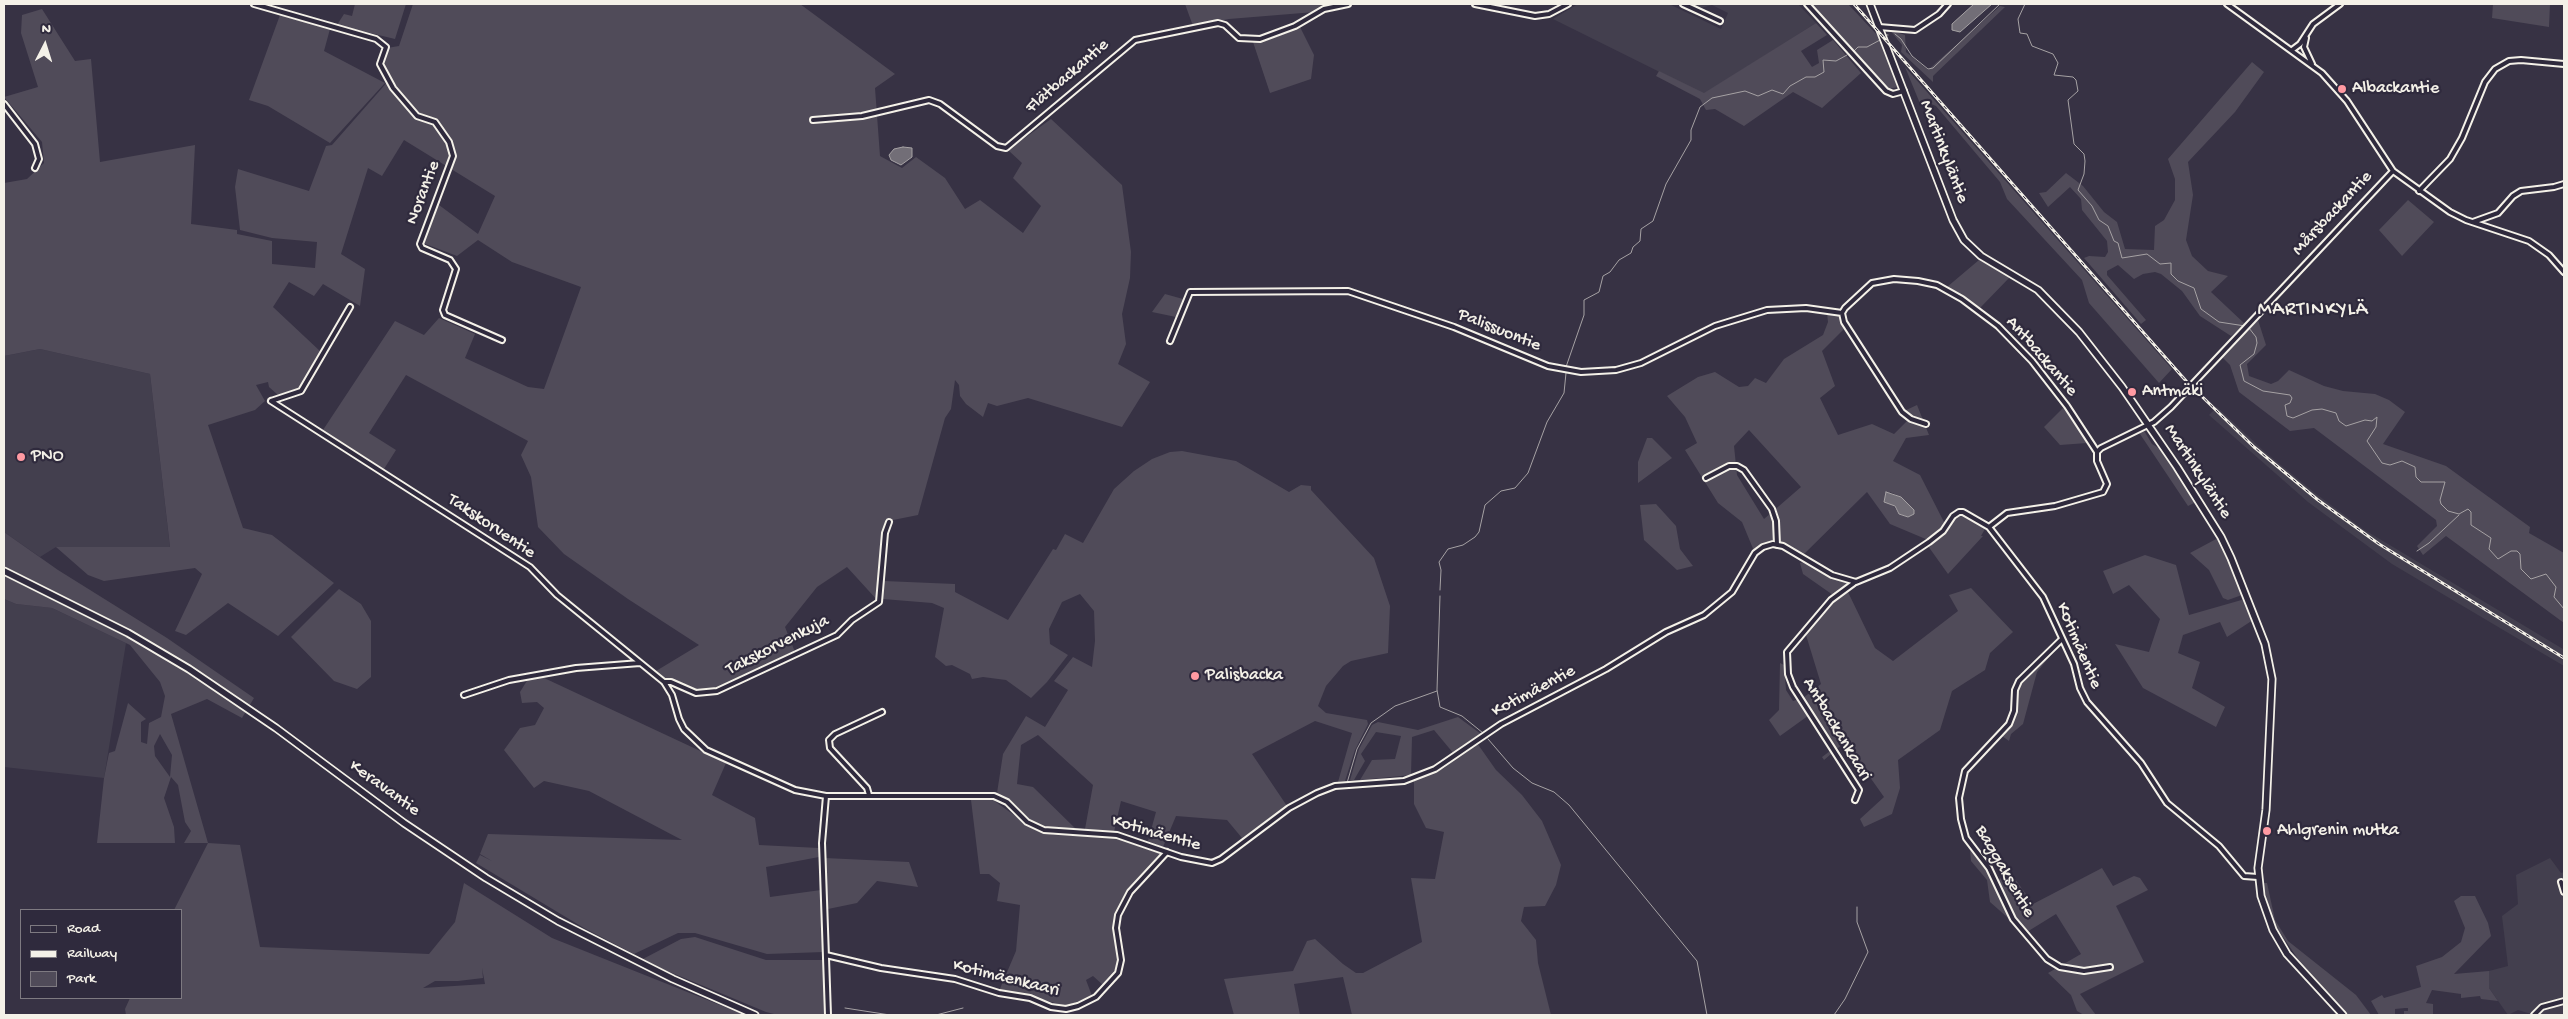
<!DOCTYPE html>
<html>
<head>
<meta charset="utf-8">
<style>
	body { margin:0 }
	#map { position:relative; width:2568px; height:1019px; overflow:hidden; background:#373244; font-family:"Gochi Hand",sans-serif }
	canvas { display:block }
	.frame { position:absolute; inset:0; border:5px solid #f4f1e8; pointer-events:none }
	.legend { position:absolute; left:20px; top:909px; width:162px; height:90px; box-sizing:border-box; background:#2f2a3d; border:1px solid #7e7a81; margin:0; padding:6px 9px; list-style:none; font-size:15px; color:#f4f1e8 }
	.legend li { display:flex; align-items:center; gap:10px; height:25px }
	.legend b { width:25px; border:1px solid #7e7a81 }
	.north { position:absolute; left:20px; top:20px; width:50px; height:50px; -webkit-text-stroke:4px #2f2a3d; paint-order:stroke; rotate:5deg; font-size:14px; font-weight:700; line-height:20px; text-align:center; color:#f4f1e8 }
	.north::after { content:''; display:block; margin:auto; width:18px; height:22px; background:#f4f1e8; clip-path:polygon(50% 0,100% 100%,50% 72%,0 100%) }
</style>
</head>
<body>
<div id="map">
<canvas width="2568" height="1019"></canvas>
<div class="frame"></div>
<ul class="legend">
<li><b style="height:6px;background:#2f2a3d"></b>Road</li>
<li><b style="height:6px;background:#f4f1e8"></b>Railway</li>
<li><b style="height:14px;background:#504b59"></b>Park</li>
</ul>
<div class="north">N</div>
</div>
<script>
const g = document.querySelector('canvas').getContext('2d');
g.lineJoin = 'round';
function fill(path, color) {
  g.fillStyle = color;
  g.fill(path, 'evenodd');
}
function shape(rows) {
  const path = new Path2D();
  for (const r of rows) {
    path.moveTo(r[0], r[1]);
    for (let i = 2; i < r.length; i += 2) path.lineTo(r[i], r[i + 1]);
  }
  return path;
}
function strokePath(path, color, width, dash) {
  g.strokeStyle = color;
  g.lineWidth = width;
  g.lineCap = dash ? 'butt' : 'round';
  g.setLineDash(dash || []);
  g.stroke(path);
}
function drawText(font, color, halo, rows, align = 'center') {
  g.font = font + ' "Gochi Hand",sans-serif';
  g.lineWidth = 4.5;
  g.setLineDash([]);
  g.textBaseline = 'middle';
  g.strokeStyle = halo;
  g.fillStyle = color;
  for (const [text, x, y, turn = 0] of rows) {
    g.save();
    g.translate(x, y);
    g.rotate((+turn || 0) * Math.PI / 180);
    g.textAlign = isNaN(turn) ? turn : align;
    if (halo) g.strokeText(text, 0, 0);
    g.fillText(text, 0, 0);
    g.restore();
  }
}
fill(shape([
	[1578,4,1669,4,1721,29,1728,13,1712,5,1701,8,1692,4,1798,4,1816,23,1704,94,1553,19],
	[40,349,150,374,170,548,56,547,40,557,4,532,4,356],
	[2217,407,2265,452,2315,493,2363,529,2563,649,2564,666,2392,564,2308,502,2209,415],
	[4,599,16,604,52,608,126,643,104,778,4,767],
	[2550,858,2561,873,2564,872,2564,1015,2534,1015,2518,1010,2508,1015,2489,988,2489,971,2508,966,2502,916,2518,904,2516,875]
]), '#433f4e');
fill(shape([
	[355,4,406,4,395,39,337,25,344,14,352,16],
	[413,4,800,4,895,74,875,88,880,156,902,168,916,157,945,178,965,209,980,200,1023,233,1041,206,1013,178,1022,163,1008,150,1051,119,1122,185,1131,252,1130,278,1122,314,1126,344,1118,364,1150,382,1122,427,1028,398,997,406,988,403,983,417,966,404,960,396,959,385,955,380,951,409,945,418,918,515,888,521,878,601,847,567,817,587,785,627,795,652,717,689,696,690,665,680,656,671,699,645,628,599,564,554,538,527,531,477,521,455,528,441,406,375,369,433,396,450,384,469,323,430,395,321,424,335,439,318,475,334,465,358,528,387,544,389,581,287,512,262,478,240,457,256,423,243,439,205,478,234,495,196,404,140,382,176,368,168,341,254,365,269,360,306,323,284,314,296,289,282,273,307,321,352,299,389,278,395,269,387,268,382,256,385,265,401,255,410,208,425,243,528,272,535,334,583,278,636,228,603,186,635,175,631,202,574,195,568,104,581,88,575,56,547,170,547,150,374,40,349,4,356,4,183,27,179,44,163,42,142,4,97,38,87,21,33,22,15,42,9,75,61,91,59,100,162,195,145,191,224,237,230,237,234,272,241,272,264,315,268,317,242,272,238,240,230,235,187,238,169,309,191,326,146,332,145,390,79,382,64,387,48,399,46],
	[1185,4,1335,4,1322,7,1315,12,1229,19,1193,26],
	[1811,4,1848,4,1879,37,1899,87,1887,89],
	[2493,4,2550,4,2549,27,2492,18],
	[2000,6,2005,7,1933,76,1933,82,1901,52,1902,45,1890,30,1905,35,1906,52,1928,70],
	[280,15,330,29,324,51,385,83,330,143,268,106,249,100],
	[1816,23,1827,35,1801,51,1812,67,1819,63,1817,50,1833,40,1861,73,1822,108,1793,92,1744,126,1715,109,1706,110,1700,99,1656,76,1659,71,1704,93],
	[1300,27,1314,55,1311,79,1270,93,1253,42,1268,40],
	[2252,62,2264,72,2235,112,2188,162,2193,195,2186,240,2192,256,2208,271,2228,276,2211,292,2245,324,2231,336,2200,316,2182,291,2161,274,2155,272,2143,274,2134,279,2118,265,2107,271,2107,275,2146,320,2141,324,2084,258,2089,256,2105,257,2108,252,2107,241,2082,210,2081,199,2070,187,2048,207,2039,193,2046,192,2066,173,2083,186,2104,212,2117,222,2125,249,2154,250,2155,226,2164,220,2175,200,2175,179,2168,159],
	[1905,67,2172,369,2159,383,2089,303,2082,280,2007,199,2000,182,1936,106,1922,100,1921,106],
	[2408,200,2434,222,2402,256,2379,230],
	[1979,260,2010,277,1979,309,1964,296,1947,287],
	[1165,294,1183,299,1176,317,1152,312],
	[1827,313,1840,316,1844,329,1822,351,1835,386,1820,398,1838,435,1872,424,1894,434,1908,420,1909,416,1904,411,1917,405,1929,435,1906,438,1893,461,1920,475,1945,524,1941,530,1928,540,1890,524,1867,492,1802,556,1784,544,1774,543,1761,545,1754,551,1742,522,1718,503,1685,450,1697,443,1685,417,1667,396,1698,377,1715,372,1739,387,1748,386,1755,378,1766,383,1784,359,1823,335,1828,322],
	[1749,430,1801,487,1764,519,1737,475,1734,446],
	[1890,492,1901,497,1913,510,1914,514,1908,517,1899,514,1893,505],
	[2258,320,2266,345,2247,364,2249,376,2271,384,2278,381,2289,370,2324,386,2343,391,2375,394,2389,400,2405,412,2383,444,2446,466,2530,527,2529,533,2564,553,2564,623,2446,536,2423,555,2417,546,2437,526,2436,520,2314,428,2290,431,2239,392,2230,365,2222,357],
	[2064,407,2087,443,2060,445,2044,427],
	[2143,429,2152,444,2162,450,2196,502,2188,506,2138,431],
	[1647,438,1652,438,1672,458,1638,483,1638,462],
	[1182,451,1236,461,1289,492,1301,485,1311,486,1311,490,1374,558,1390,606,1388,653,1351,661,1343,666,1326,686,1318,706,1326,713,1367,720,1368,724,1355,750,1345,781,1338,782,1352,733,1315,721,1252,754,1287,806,1242,838,1227,820,1176,816,1163,847,1148,841,1156,812,1121,801,1114,832,1085,829,1093,785,1038,735,1021,745,1017,784,1033,787,1076,829,1043,827,1029,820,1007,799,997,793,1003,754,1026,716,1045,727,1068,690,1054,681,1073,657,1092,667,1095,641,1094,611,1080,594,1062,602,1049,629,1050,644,1068,655,1047,682,1031,698,1006,680,983,677,972,679,970,674,952,665,946,666,935,657,944,608,932,603,883,599,884,581,955,584,955,592,1008,620,1053,549,1056,550,1065,534,1083,543,1114,489,1134,471,1152,459,1170,452],
	[1656,504,1676,526,1680,549,1693,566,1677,570,1644,540,1640,505],
	[1964,514,1986,527,1981,536,1983,536,1948,574,1928,546,1945,532,1955,517],
	[4,532,58,570,167,638,254,698,242,718,207,699,171,714,208,843,240,845,260,947,429,954,455,922,464,883,552,938,745,1015,126,1015,125,1009,130,998,181,998,181,910,174,910,208,843,184,843,191,831,185,822,178,785,171,777,164,798,174,827,175,843,97,843,104,778,109,753,115,751,128,703,146,719,141,722,141,742,147,744,149,723,161,717,165,696,160,682,130,645,52,608,16,604,4,599],
	[160,734,172,755,170,777,155,756,154,746],
	[482,968,485,984,423,988,435,981,458,981,483,978],
	[2218,538,2242,595,2228,600,2223,598,2209,570,2190,553],
	[2145,555,2176,565,2189,615,2245,599,2253,620,2227,637,2220,622,2183,635,2178,653,2200,662,2192,688,2225,707,2216,727,2143,688,2115,644,2149,652,2160,619,2129,585,2113,594,2103,571],
	[1804,562,1835,579,1848,584,1833,595,1803,574,1800,563],
	[1971,588,2013,632,1990,653,1985,670,1952,691,1940,730,1898,760,1900,788,1892,814,1864,827,1860,819,1884,797,1845,742,1824,760,1822,757,1834,748,1812,713,1780,736,1769,720,1779,710,1780,663,1784,665,1786,690,1793,701,1803,698,1821,684,1806,635,1832,601,1847,590,1875,648,1893,661,1958,611,1949,595],
	[339,589,361,604,371,621,371,677,357,689,334,681,291,637],
	[2060,644,2037,672,2023,724,2011,734,2009,741,2002,736,2011,724,2019,685],
	[542,677,726,763,712,795,755,818,759,845,819,848,819,857,766,867,770,897,821,890,824,952,767,954,695,933,678,933,634,954,584,928,476,863,480,855,492,861,480,854,488,834,682,840,589,791,544,781,534,788,504,750,520,728,535,725,544,708,537,702,522,703,520,692,528,679],
	[1458,717,1481,734,1454,754,1434,730,1412,737,1411,775,1360,780,1372,760,1395,759,1401,736,1376,732,1361,754,1365,761,1354,780,1350,780,1359,749,1372,725,1378,722,1418,730],
	[1477,743,1496,770,1522,795,1542,821,1561,865,1556,885,1545,906,1524,907,1521,921,1536,940,1538,963,1551,1015,1352,1015,1343,977,1294,984,1300,1015,1234,1015,1224,979,1293,971,1307,941,1315,939,1343,964,1356,973,1363,973,1422,942,1411,878,1435,879,1444,832,1426,828,1414,804,1414,781,1444,768],
	[971,800,993,800,1035,830,1054,835,1113,837,1161,854,1128,890,1121,901,1113,924,1114,939,1118,947,1117,967,1103,985,1093,976,1086,980,1092,996,1066,1006,1026,995,999,991,1016,951,1020,905,997,901,1000,883,989,874,980,874],
	[1970,850,1989,871,1994,883,2010,872,2033,904,2102,868,2113,886,2134,876,2140,878,2148,890,2116,906,2144,962,2080,994,2096,1015,2084,1015,2077,1011,2071,995,2048,973,2081,954,2056,914,2022,935,2007,917,1990,902,1987,880,1971,861],
	[825,858,909,862,918,887,877,881,857,903,828,909],
	[2263,883,2267,883,2275,920,2288,941,2356,995,2371,1015,2348,1015,2298,959,2272,921],
	[2461,896,2475,896,2488,923,2491,936,2454,974,2489,971,2489,988,2498,1001,2481,999,2480,996,2461,998,2461,994,2432,990,2426,1003,2433,1004,2433,1015,2404,1015,2404,1011,2408,1011,2408,1008,2405,1008,2395,1009,2395,1015,2379,1015,2371,1001,2382,995,2384,998,2421,987,2416,966,2442,957,2461,942,2465,928,2454,901],
	[695,937,766,960,825,960,824,1015,778,1015,766,1012,641,960,681,939]
]), '#504b59');
const water = shape([
	[1974,4,1992,4,1960,32,1952,30,1952,24,1974,4],
	[903,147,912,148,912,157,901,165,891,160,889,155,894,149,903,147],
	[1886,492,1901,497,1914,510,1914,514,1908,517,1899,514,1895,506,1884,502,1886,492]
]);
fill(water, '#726e77');
strokePath(water, '#a6a2a4', 1);
strokePath(shape([
	[2025,4,2018,19,2020,33,2027,34,2032,46,2053,54,2058,63,2054,75,2073,77,2076,80,2078,91,2068,100,2074,144,2084,154,2085,161,2084,174,2078,190,2092,206,2099,220,2108,226,2114,241,2118,243,2122,258,2147,254,2160,264,2171,263,2171,274,2178,281,2194,288,2201,309,2219,322,2245,326],
	[1895,34,1901,39,1912,56,1928,69,1933,68,2000,4],
	[1886,35,1888,35],
	[1854,51,1858,47,1867,47,1880,40],
	[2249,328,2256,337,2257,343,2254,354,2240,365,2244,381,2263,391,2290,395,2292,398,2290,403,2285,405,2287,416,2293,418,2312,410,2322,409,2336,413,2339,421,2346,426,2365,420,2372,421,2377,417,2376,427,2367,441,2382,463,2390,465,2402,461,2415,467,2416,477,2421,482,2445,482,2440,500,2441,504,2448,511,2459,514,2468,509,2471,512,2471,525,2491,538,2489,549,2498,559,2511,551,2517,551,2520,554,2521,569,2531,579,2546,574,2556,587,2554,597,2564,609],
	[1566,367,1584,315,1584,300,1599,292,1603,276,1610,272,1619,260,1631,253,1633,247,1640,241,1641,229,1653,221,1666,184,1691,140,1691,130,1700,107,1712,98,1745,91,1758,96,1772,90,1783,94,1790,86,1806,77,1815,77,1824,72,1823,60,1836,61,1847,55],
	[2417,551,2429,543,2459,515],
	[1440,590,1441,570,1439,562,1448,549,1463,545,1475,537,1479,532,1485,505,1501,491,1515,488,1528,473,1547,422,1564,393,1566,373],
	[1440,596,1437,690,1440,707,1462,716,1483,733],
	[1488,739,1513,768,1532,783,1554,792,1569,805,1697,961,1707,1015],
	[1347,783,1357,749,1371,723,1395,706,1437,691],
	[845,1008,890,1015],
	[936,1015,963,1008],
	[1834,1015,1845,999,1868,952,1857,922,1857,907]
]), '#a6a2a4', 1);
const street = shape([
	[254,4,376,39,386,47,380,64,393,88,417,116,435,122,449,142,453,156,420,244,422,248,450,260,456,269,443,310,445,315,502,340],
	[1475,4,1535,16,1549,14,1568,4],
	[1683,4,1720,21],
	[1807,4,1886,91,1893,94,1904,91],
	[1879,27,1915,30,1939,14,1948,4],
	[2306,38,2304,47,2312,64],
	[2292,50,2300,44,2313,24,2340,4],
	[4,104,35,144,39,159,35,168],
	[813,120,862,116,929,100,940,104,997,146,1006,148,1135,40,1218,23,1225,25,1239,38,1260,39,1295,26,1324,9,1348,4],
	[2393,171,2450,212,2466,220,2529,241,2549,255,2564,272],
	[2419,191,2450,159,2462,138,2485,82,2495,69,2509,61,2521,60,2564,64],
	[2473,222,2498,213,2513,196,2521,191,2554,187,2564,184],
	[1170,341,1190,292,1348,291,1454,327,1548,366,1581,372,1616,370,1641,363,1715,326,1767,310,1806,308,1842,313],
	[271,401,530,567,557,595,664,682,672,695,679,719,684,729,706,750,795,790,826,796],
	[271,401,301,391,350,307],
	[1926,424,1911,419,1902,412,1844,322,1842,313,1845,308,1872,283,1894,279,1918,281,1937,285,1962,299,1998,326,2032,361,2067,406,2097,452],
	[1706,478,1729,466,1737,466,1744,470,1772,509,1776,521,1777,545],
	[1989,527,2007,513,2055,506,2103,492,2107,484,2097,461,2097,452,2101,448,2154,422,2171,407,2393,171,2347,101,2322,73,2227,4],
	[1854,583,1831,600,1787,652,1788,674,1793,687,1859,790,1855,800],
	[2061,640,2019,681,2015,690,2014,711,2009,724,1965,771,1959,798,1961,819,1966,838,1989,868,2013,919,2047,959,2060,967,2084,971,2110,967],
	[664,682,671,682,696,693,717,691,837,635,852,620,879,602,885,533,889,522],
	[464,695,509,680,576,668,640,663],
	[869,795,867,788,830,748,829,740,835,734,882,712],
	[2561,882,2564,892],
	[826,955,881,968,955,979,999,993,1030,998,1051,1007,1066,1009,1078,1006,1096,997,1118,973,1121,960,1116,928,1118,915,1130,892,1167,852],
	[828,1015,822,843,826,796,994,796,1007,802,1027,822,1044,830,1117,835,1181,857,1212,863,1221,859,1289,808,1317,793,1335,786,1404,781,1435,769,1501,724,1606,669,1666,632,1704,615,1732,592,1755,553,1763,547,1773,544,1783,546,1832,575,1856,582,1890,568,1929,542,1943,531,1953,516,1959,512,1963,512,1989,527,2043,597,2074,664,2080,688,2087,702,2141,763,2167,803,2219,846,2244,876,2258,877],
	[2534,1015,2542,1007,2564,1001]
]);
const secondary = shape([
	[1870,4,1953,220,1964,240,1981,256,2038,290,2079,332,2122,387,2177,467,2221,537,2231,558,2265,644,2272,679,2266,810,2258,868,2261,896,2273,930,2287,954,2343,1015],
	[4,571,128,633,189,669,276,728,404,823,486,878,558,921,673,979,755,1015]
]);
strokePath(street, '#f4f1e8', 8);
strokePath(secondary, '#f4f1e8', 9);
strokePath(street, '#2f2a3d', 4);
strokePath(secondary, '#2f2a3d', 5.5);
const rail = shape([
	[1854,4,2187,382,2254,447,2318,500,2379,544,2564,658]
]);
strokePath(rail, '#f4f1e8', 3);
strokePath(rail, '#2f2a3d', 1, [4]);
for (const [x, y, r, color] of [
	[2342,89,5,"#ff9aa2"],
	[2132,392,5,"#ff9aa2"],
	[21,457,5,"#ff9aa2"],
	[1195,676,5,"#ff9aa2"],
	[2267,831,5,"#ff9aa2"]
]) {
  const dot = new Path2D();
  dot.arc(x, y, r, 0, 2 * Math.PI);
  g.fillStyle = color;
  g.fill(dot);
  strokePath(dot, '#2f2a3d', 2);
}
drawText('18px', '#f4f1e8', '#2f2a3d', [
	["Flätbackantie",1068,77,-41],
	["Martinkyläntie",1943,152,69],
	["Norantie",424,193,-69],
	["Mårsbackantie",2333,214,-47],
	["Palissuontie",1499,331,22],
	["Antbackantie",2041,357,49],
	["Martinkyläntie",2197,472,57],
	["Takskorventie",491,527,34],
	["Takskorvenkuja",778,646,-27],
	["Kotimäentie",2078,646,67],
	["Kotimäentie",1534,692,-28],
	["Antbackankaari",1836,730,59],
	["Keravantie",384,789,36],
	["Kotimäentie",1156,834,16],
	["Baggaksentie",2004,872,60],
	["Kotimäenkaari",1006,979,14]
]);
drawText('18px', '#f4f1e8', '#2f2a3d', [
	["Albackantie",2352,89],
	["Antmäki",2142,392],
	["PNO",31,457],
	["Palisbacka",1205,676],
	["Ahlgrenin mutka",2277,831]
], 'left');
g.letterSpacing = '1px';
drawText('20px', '#f4f1e8', '#2f2a3d', [
	["MARTINKYLÄ",2313,311]
]);
g.letterSpacing = '0px';
</script>
</body>
</html>
